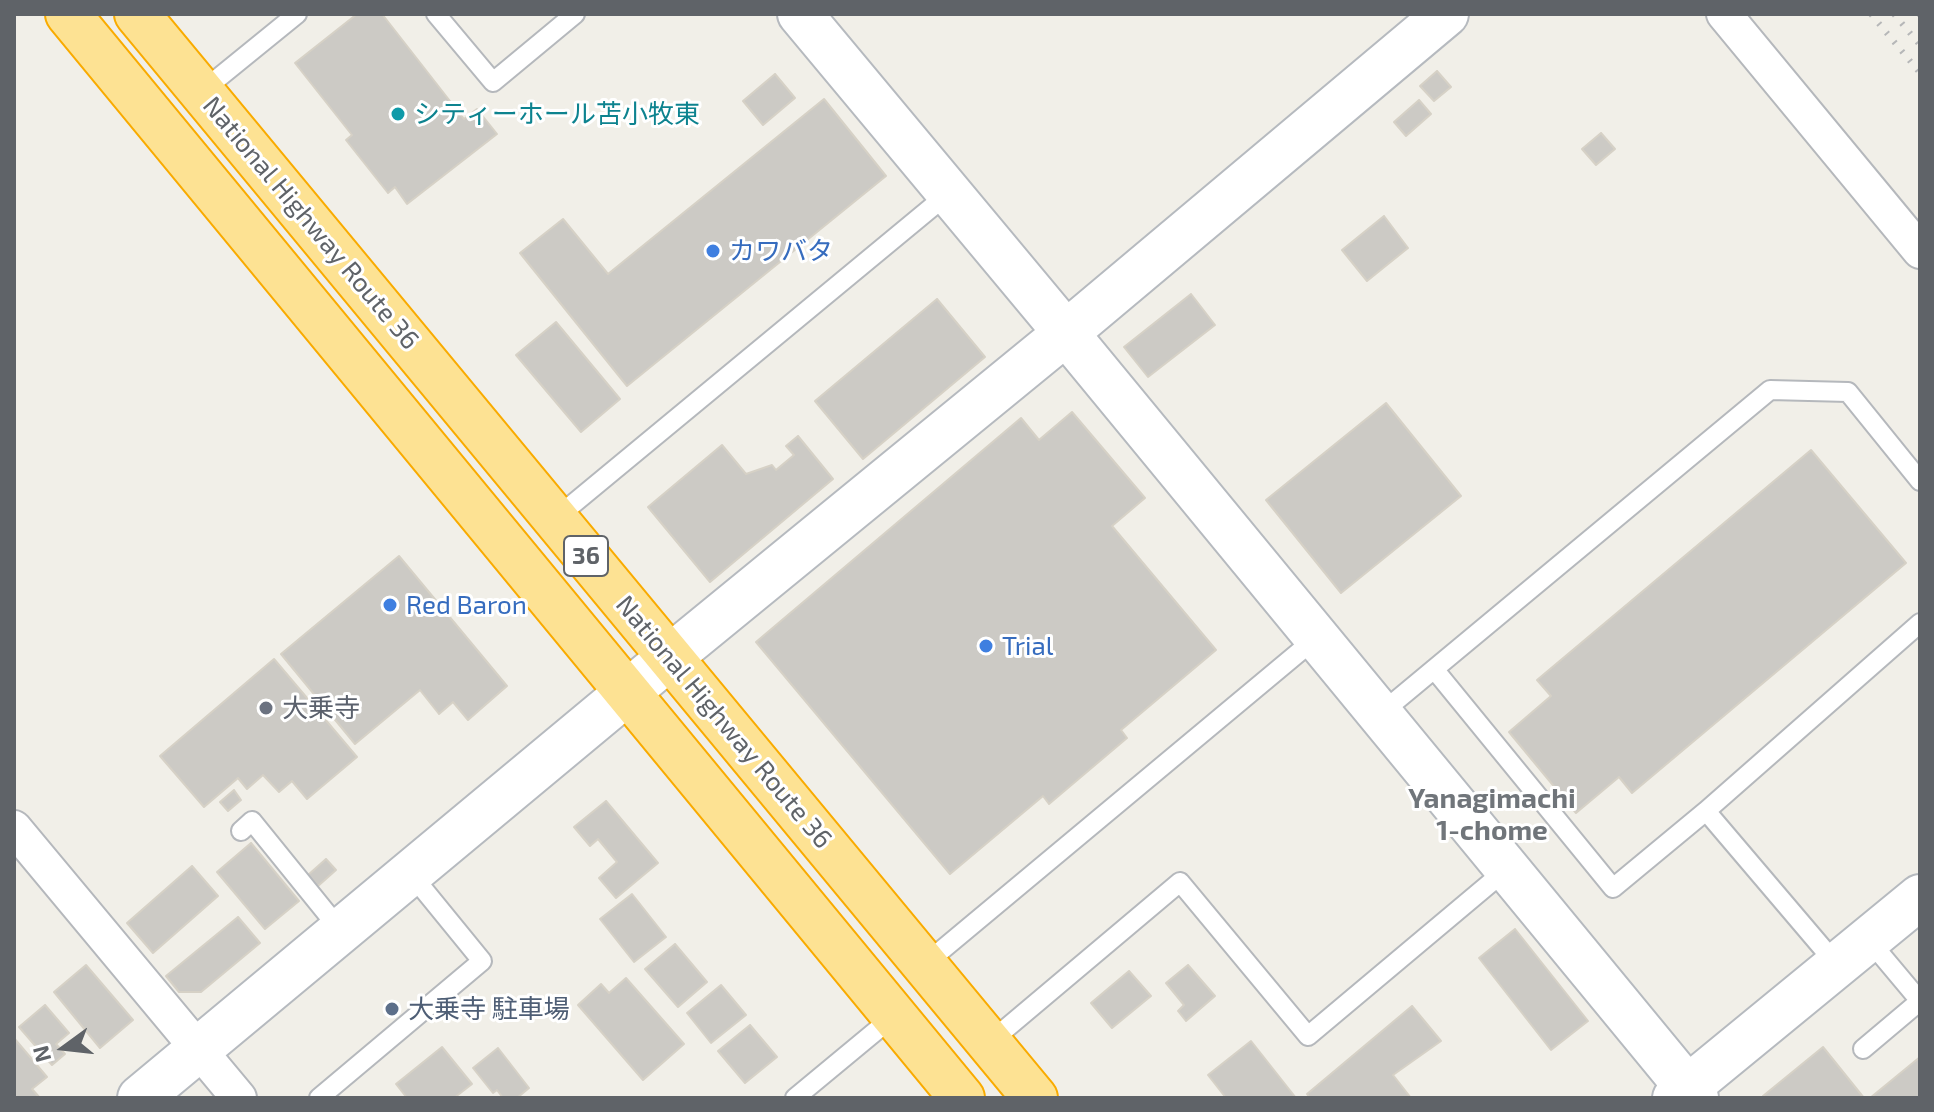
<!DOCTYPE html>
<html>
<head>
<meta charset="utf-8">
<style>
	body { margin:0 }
	#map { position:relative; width:1934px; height:1112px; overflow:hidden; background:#f1efe8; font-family:"Exo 2",sans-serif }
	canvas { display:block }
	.frame { position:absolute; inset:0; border:16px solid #5f6368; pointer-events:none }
	.north { position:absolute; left:24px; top:1008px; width:80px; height:80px; -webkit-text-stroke:6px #fff; paint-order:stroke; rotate:255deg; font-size:22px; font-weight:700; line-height:32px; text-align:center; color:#5f6368 }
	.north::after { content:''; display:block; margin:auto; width:28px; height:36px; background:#5f6368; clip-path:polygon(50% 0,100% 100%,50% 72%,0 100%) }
</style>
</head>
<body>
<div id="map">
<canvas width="1934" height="1112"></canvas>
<div class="frame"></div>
<div class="north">N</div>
</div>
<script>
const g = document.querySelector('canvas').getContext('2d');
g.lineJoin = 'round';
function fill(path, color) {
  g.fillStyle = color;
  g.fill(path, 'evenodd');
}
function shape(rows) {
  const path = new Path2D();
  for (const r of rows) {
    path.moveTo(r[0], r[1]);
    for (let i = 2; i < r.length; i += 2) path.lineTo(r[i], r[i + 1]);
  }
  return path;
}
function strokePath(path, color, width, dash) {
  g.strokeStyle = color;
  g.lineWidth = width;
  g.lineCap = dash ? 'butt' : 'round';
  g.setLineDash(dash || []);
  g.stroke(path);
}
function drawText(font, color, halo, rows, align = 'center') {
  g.font = font + ' "Exo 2","Noto Sans JP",sans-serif';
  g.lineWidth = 6;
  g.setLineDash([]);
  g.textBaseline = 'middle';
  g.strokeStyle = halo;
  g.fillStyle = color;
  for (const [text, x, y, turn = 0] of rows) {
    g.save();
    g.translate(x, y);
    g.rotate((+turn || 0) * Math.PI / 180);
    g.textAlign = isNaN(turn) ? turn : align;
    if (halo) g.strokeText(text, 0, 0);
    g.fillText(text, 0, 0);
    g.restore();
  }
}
const building = shape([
	[357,14,382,14,464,119,477,109,497,134,407,204,395,187,388,193,346,140,352,135,295,63,357,14],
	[1437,71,1451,87,1434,101,1420,86,1437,71],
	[775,74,795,98,763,125,743,101,775,74],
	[824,99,886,176,627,386,520,253,563,219,608,274,824,99],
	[1419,100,1431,114,1406,136,1394,122,1419,100],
	[1601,133,1615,149,1596,165,1582,149,1601,133],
	[1384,216,1408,248,1367,281,1342,250,1384,216],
	[1191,294,1215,325,1148,377,1124,347,1191,294],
	[937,299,985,357,863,459,815,401,937,299],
	[556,322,620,399,581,432,516,355,556,322],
	[1386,403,1461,496,1341,593,1266,500,1386,403],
	[1072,412,1145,498,1112,526,1216,650,1121,730,1127,738,1049,804,1043,796,950,874,756,642,1021,418,1039,440,1072,412],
	[798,436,833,479,710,582,648,507,722,445,746,474,772,465,776,470,794,455,786,446,798,436],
	[1811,450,1906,563,1632,793,1619,777,1576,813,1509,732,1551,696,1537,680,1811,450],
	[399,556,507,686,468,720,453,702,439,714,420,690,355,744,281,654,399,556],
	[274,659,357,757,307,799,292,781,279,792,263,775,247,789,238,778,204,807,160,756,274,659],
	[234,790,241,800,228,811,220,802,234,790],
	[606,801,658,863,616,898,599,878,617,862,598,839,590,846,574,827,606,801],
	[251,843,299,901,265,929,217,872,251,843],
	[326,859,336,870,318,886,308,875,326,859],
	[192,866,218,896,153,953,127,923,192,866],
	[632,894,666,937,634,962,600,919,632,894],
	[238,917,260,943,201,992,179,992,166,976,238,917],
	[1515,929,1588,1021,1551,1050,1479,958,1515,929],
	[675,944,707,982,678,1007,645,969,675,944],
	[86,965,133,1020,100,1048,54,992,86,965],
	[1188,965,1215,996,1186,1021,1178,1011,1184,1005,1166,983,1188,965],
	[1129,971,1151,996,1112,1028,1091,1003,1129,971],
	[626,978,684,1044,643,1080,578,1005,601,984,609,993,626,978],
	[721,985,746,1015,711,1043,687,1013,721,985],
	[45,1005,69,1033,56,1044,65,1054,52,1065,19,1027,45,1005],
	[1412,1006,1441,1041,1393,1075,1411,1098,1310,1098,1307,1094,1412,1006],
	[750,1025,777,1057,745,1083,718,1051,750,1025],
	[14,1038,47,1077,32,1089,40,1098,14,1098,14,1038],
	[1251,1041,1296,1098,1226,1098,1208,1075,1251,1041],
	[442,1047,472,1084,454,1098,407,1098,396,1084,442,1047],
	[1823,1047,1864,1098,1764,1098,1763,1096,1823,1047],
	[498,1048,529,1088,517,1098,503,1098,497,1090,493,1093,473,1068,498,1048],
	[1920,1057,1920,1098,1870,1098,1920,1057]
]);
fill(building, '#cccac5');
strokePath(building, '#d6d1c6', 2);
const lane = shape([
	[436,14,493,82,575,14],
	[201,92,297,14],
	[556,518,949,193],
	[1434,669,1613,888,1706,811],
	[1380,714,1770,390,1848,392,1920,481],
	[241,831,252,821,341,931],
	[925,964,1316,638],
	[1837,965,1706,811,1920,623],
	[990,1042,1180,882,1308,1036,1507,869],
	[1863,1049,1920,1001,1868,939],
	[319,1098,482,961,411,874],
	[795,1098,894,1016]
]);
const street = shape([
	[1724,14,1920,251],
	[14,828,239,1098]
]);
const secondary = shape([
	[800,14,1066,333,1696,1098],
	[140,1098,670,657,1066,333,1446,14],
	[1675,1098,1920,897]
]);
const highway = shape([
	[68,14,962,1098],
	[137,14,1035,1098]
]);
strokePath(lane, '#b5b8bc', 22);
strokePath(street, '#b5b8bc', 38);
strokePath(secondary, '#b6babf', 48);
strokePath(highway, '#f9ab00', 48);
strokePath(lane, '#fff', 18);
strokePath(street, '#fff', 34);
strokePath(secondary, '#fff', 44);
strokePath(highway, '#fde293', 44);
strokePath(shape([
	[1871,14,1920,73],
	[1894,14,1920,45],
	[1919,14,1920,15]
]), '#b6b7b8', 6, [2, 10]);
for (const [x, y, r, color] of [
	[398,114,8,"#0f9aa8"],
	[713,251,8,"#3f7fe0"],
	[390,605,8,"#3f7fe0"],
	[986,646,8,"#3f7fe0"],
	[266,708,8,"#6b7280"],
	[392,1009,8,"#5c6f8a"]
]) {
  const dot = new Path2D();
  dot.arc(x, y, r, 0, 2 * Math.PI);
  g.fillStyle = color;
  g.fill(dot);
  strokePath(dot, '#fff', 3);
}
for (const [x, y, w] of [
	[586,556,44]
]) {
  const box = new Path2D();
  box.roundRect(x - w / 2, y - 20, w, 40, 6);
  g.fillStyle = '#fff';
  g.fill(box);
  strokePath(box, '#5f6368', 2);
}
drawText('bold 24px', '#5f6368', null, [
	["36",586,556]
]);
drawText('26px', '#0d838f', '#fff', [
	["シティーホール苫小牧東",414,114]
], 'left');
drawText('26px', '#5f6368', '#fff', [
	["National Highway Route 36",311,223,50],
	["National Highway Route 36",724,722,50]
]);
drawText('26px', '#366cbe', '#fff', [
	["カワバタ",729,251],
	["Red Baron",406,605],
	["Trial",1002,646]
], 'left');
drawText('26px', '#5b616d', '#fff', [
	["大乗寺",282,708]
], 'left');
drawText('26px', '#4e5e75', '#fff', [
	["大乗寺 駐車場",408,1009]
], 'left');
drawText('bold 28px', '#70757a', '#fff', [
	["Yanagimachi",1492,799],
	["1-chome",1492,831]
]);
</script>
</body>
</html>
